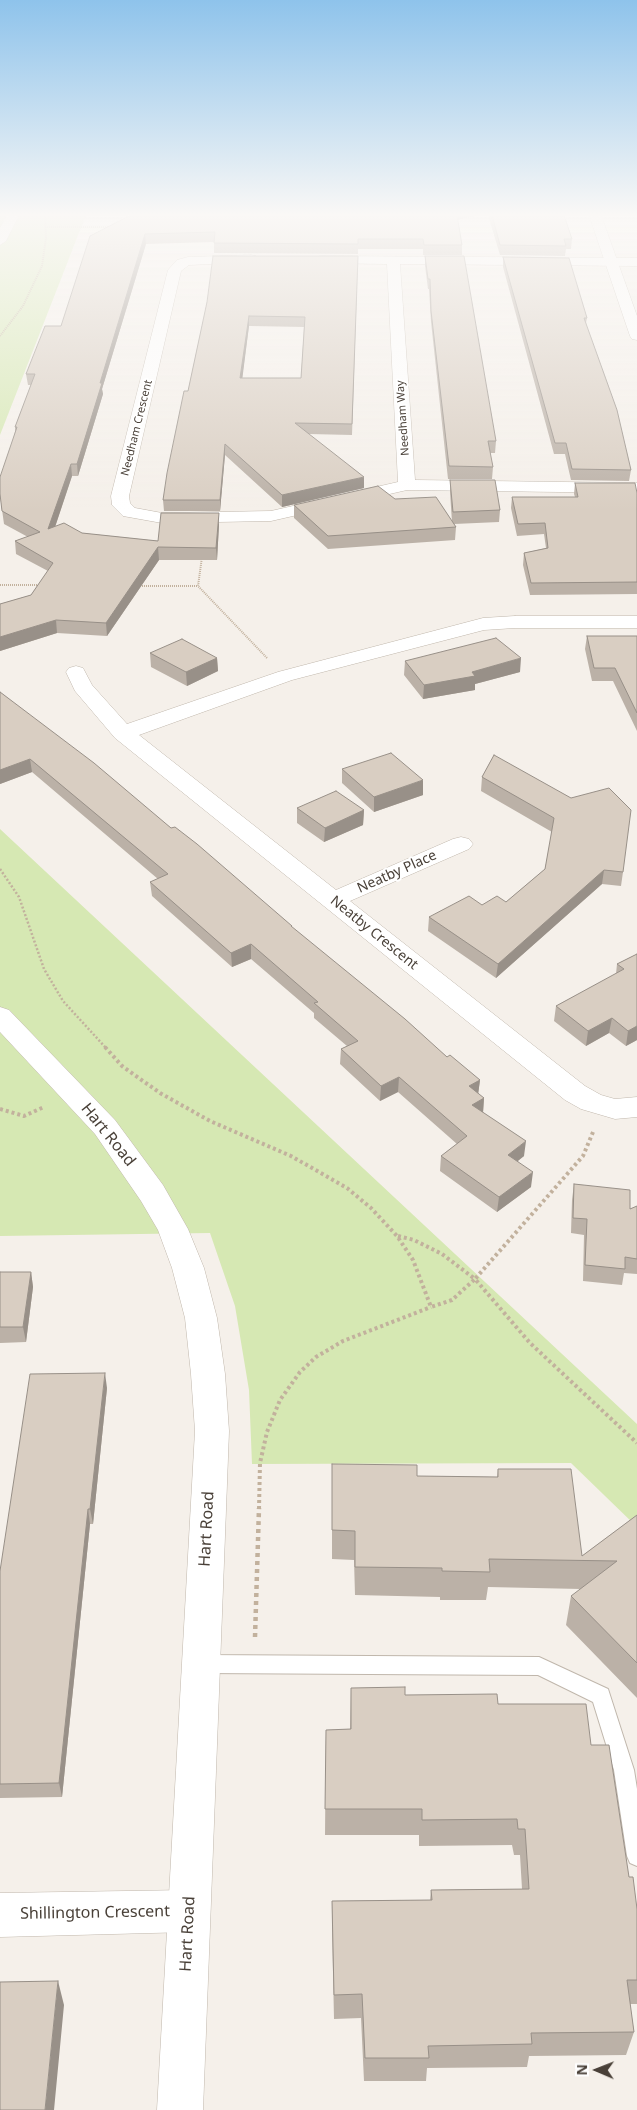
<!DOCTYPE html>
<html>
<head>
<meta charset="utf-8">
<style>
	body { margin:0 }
	#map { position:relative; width:637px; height:2110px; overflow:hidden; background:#f5f0ea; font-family:"Noto Sans",sans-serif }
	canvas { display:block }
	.north { position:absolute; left:572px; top:2045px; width:50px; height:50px; -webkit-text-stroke:4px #fff; paint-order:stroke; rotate:271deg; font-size:14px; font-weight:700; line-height:20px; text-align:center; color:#494038 }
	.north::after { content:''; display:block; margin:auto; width:18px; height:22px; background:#494038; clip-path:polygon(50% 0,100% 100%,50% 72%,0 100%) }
</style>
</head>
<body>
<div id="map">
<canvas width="637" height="2110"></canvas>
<div class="north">N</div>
</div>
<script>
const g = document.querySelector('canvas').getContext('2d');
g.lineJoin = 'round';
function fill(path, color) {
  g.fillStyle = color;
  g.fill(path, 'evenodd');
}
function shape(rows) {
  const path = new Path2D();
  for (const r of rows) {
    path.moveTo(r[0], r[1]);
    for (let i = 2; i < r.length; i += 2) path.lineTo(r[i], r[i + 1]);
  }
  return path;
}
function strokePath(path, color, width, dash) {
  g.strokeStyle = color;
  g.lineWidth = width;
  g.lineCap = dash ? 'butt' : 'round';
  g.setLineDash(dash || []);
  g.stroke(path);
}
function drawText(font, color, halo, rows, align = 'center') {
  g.font = font + ' "Noto Sans",sans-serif';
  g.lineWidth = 4;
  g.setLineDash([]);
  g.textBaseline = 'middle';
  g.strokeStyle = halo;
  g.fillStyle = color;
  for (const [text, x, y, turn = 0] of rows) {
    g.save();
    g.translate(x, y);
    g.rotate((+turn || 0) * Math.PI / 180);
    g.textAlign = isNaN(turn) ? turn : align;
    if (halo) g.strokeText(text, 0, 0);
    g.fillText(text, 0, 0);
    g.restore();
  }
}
fill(shape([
	[0,215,86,215,0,435],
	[0,829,637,1424,637,1527,571,1463,252,1464,249,1390,235,1306,210,1233,0,1236]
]), '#d6e8b3');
const service = shape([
	[201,1655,539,1657,608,1689,634,1770,637,1789,637,1866,630,1863,627,1856,614,1770,593,1702,538,1675,201,1673,194,1670,191,1664,194,1658,201,1655]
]);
const minor = shape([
	[251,255,256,256,258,259,256,262,189,265,181,271,129,496,130,503,135,508,162,513,271,511,398,482,387,264,316,263,314,260,316,257,321,256,637,258,637,266,400,264,415,480,637,483,637,493,407,490,271,521,162,523,123,516,112,505,111,496,168,270,177,260,188,257,251,255],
	[515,616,637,616,637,628,515,628,484,630,292,680,139,735,336,890,453,839,461,837,469,839,473,844,469,849,350,901,585,1086,601,1095,615,1099,637,1097,637,1117,615,1119,581,1109,565,1100,115,738,75,691,66,672,69,668,76,666,83,668,92,685,127,724,278,672,483,618,515,616],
	[189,1890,204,1896,210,1911,204,1926,189,1932,0,1937,0,1893,189,1890]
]);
const tertiary = shape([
	[7,215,19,215,6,241,0,245,0,228,7,215],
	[589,215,601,215,637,316,637,340,632,339,630,336,589,215],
	[0,1007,9,1010,115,1120,163,1185,188,1229,204,1268,217,1318,225,1374,229,1431,203,2110,157,2110,195,1431,191,1374,185,1318,172,1268,158,1230,141,1201,95,1134,0,1032,0,1007]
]);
strokePath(service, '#c0b7ac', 2);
strokePath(minor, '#c0b7ac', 1);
strokePath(tertiary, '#c0b7ac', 1);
strokePath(shape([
	[45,227,112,227],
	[0,336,23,306,42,266,46,238,45,215],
	[202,557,198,586,267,658],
	[0,585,42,585],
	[138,586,198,586]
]), '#c2b19d', 2, [1, 1]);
strokePath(shape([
	[0,869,19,897,44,969,63,1001,106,1048]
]), '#c2b19d', 2.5, [2, 2]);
strokePath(shape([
	[105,1047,122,1066,160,1093,210,1121,291,1156,347,1188,371,1208,397,1236,413,1260,431,1307,452,1300,475,1279,530,1343,637,1443],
	[0,1109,24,1116,44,1107],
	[398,1236,414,1240,442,1254,475,1279,583,1156,593,1132],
	[259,1509,260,1463,267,1432,280,1400,300,1372,316,1357,343,1341,431,1307]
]), '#c2b19d', 4, [3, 3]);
strokePath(shape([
	[255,1637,259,1508]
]), '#c2b19d', 4.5, [4, 4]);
fill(service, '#fff');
fill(minor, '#fff');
fill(tertiary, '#fff');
fill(shape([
	[131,215,478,215,458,220,462,245,462,255,423,255,423,249,358,249,358,254,214,253,214,242,146,244,102,389,103,394,78,476,72,476,55,527,82,533,158,541,219,525,217,560,159,560,107,636,57,633,0,651,0,604,31,595,48,571,16,554,15,541,28,537,4,524,0,495,15,432,15,427,31,385,28,385,26,374,61,326],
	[488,215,564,215,572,239,571,249,566,249,565,256,500,255],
	[358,256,352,435,309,434,364,488,282,507,225,455,220,511,164,511,163,500,188,391,207,302],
	[249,326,304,327,301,378,242,378],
	[425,256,496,441,495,453,490,453,493,467,492,479,448,479,431,322,429,289,428,289,425,266],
	[503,257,587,318,586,323,631,470,629,481,571,480,565,454,554,454,503,267],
	[450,480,500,510,499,522,454,524,456,527,455,540,328,549,294,518,294,505,395,499,452,522,450,492],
	[575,483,637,493,637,594,530,595,523,565,524,553,546,548,544,534,517,536,511,508,512,497,575,497,574,494],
	[587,636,637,636,637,731,613,681,592,681,585,649],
	[150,653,217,658,218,671,187,686,151,667],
	[405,661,520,672,475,684,475,690,423,699,404,675],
	[0,692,171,828,292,928,447,1057,480,1080,478,1094,484,1098,483,1112,524,1156,518,1161,531,1187,497,1212,440,1171,441,1156,457,1144,398,1092,380,1101,340,1064,341,1049,347,1046,314,1018,314,1013,251,959,232,967,152,896,150,882,158,879,32,772,0,784],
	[494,755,623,872,621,886,602,884,496,978,428,931,429,917,482,905,506,902,545,869,552,832,481,791,482,777],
	[342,769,423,795,374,812,342,783],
	[297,808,364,810,363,825,324,842,297,823],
	[637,954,637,1040,626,1046,609,1033,586,1046,554,1021,556,1006,616,974,617,964],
	[574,1184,630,1209,637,1206,637,1274,624,1273,622,1285,583,1281,584,1235,571,1233,572,1200],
	[0,1272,31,1272,33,1287,26,1342,0,1343],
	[107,1388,93,1524,90,1524,62,1797,0,1798,0,1571],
	[332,1464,417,1476,497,1477,498,1469,582,1556,637,1515,637,1698,566,1625,571,1596,581,1589,488,1587,486,1600,440,1600,440,1597,355,1595,354,1560,332,1559],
	[351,1688,405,1695,498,1704,591,1745,629,1877,637,1909,637,2004,630,2004,634,2032,626,2055,529,2056,527,2067,427,2068,426,2081,364,2081,361,2018,334,2019,332,1926,332,1901,430,1900,431,1890,522,1889,520,1855,514,1855,512,1845,419,1846,419,1835,325,1835,326,1730,350,1729]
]), '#bbb1a7');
fill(shape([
	[456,215,478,215,456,220],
	[145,234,146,244,102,389,103,394,78,476,77,464,100,383],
	[249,316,249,326,241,389,240,378],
	[225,444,225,455,220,511,220,500],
	[71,464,72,476,50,542,48,529],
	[364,477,364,488,282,507,282,495],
	[219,513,219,525,217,560,216,548],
	[158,547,159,560,107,636,106,623],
	[56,620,57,633,0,651,0,637],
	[217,658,218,671,187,686,186,672],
	[521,658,520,672,475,684,475,690,423,699,424,685],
	[30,759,32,772,0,784,0,770],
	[423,780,423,795,374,812,374,797],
	[364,810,363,825,324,842,325,828],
	[604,870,602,884,496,978,498,964],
	[251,944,251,959,232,967,231,953],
	[612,1018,609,1033,586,1046,588,1031],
	[637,1026,637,1040,626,1046,628,1031],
	[399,1077,398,1092,380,1101,381,1086],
	[480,1080,478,1095,469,1086],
	[484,1098,483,1113,472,1105],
	[526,1141,524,1156,506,1170,508,1155],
	[533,1172,531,1187,497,1212,499,1197],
	[31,1272,33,1287,26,1342,23,1327],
	[105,1373,107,1388,93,1524,90,1509],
	[88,1509,90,1524,62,1797,59,1783],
	[58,1981,64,2005,54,2110,45,2110]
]), '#989088');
const building = shape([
	[131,215,457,215,462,245,424,245,423,239,358,239,358,244,214,243,215,232,145,234,100,383,102,383,77,464,71,464,48,529,64,523,82,533,158,541,161,513,219,513,216,548,158,547,106,623,56,620,0,637,0,604,31,595,53,563,15,541,40,532,2,511,0,494,0,477,17,427,15,427,35,374,26,374,45,326,61,326,90,236,131,215],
	[492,215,564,215,572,239,564,239,566,246,500,245,492,215],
	[213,256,358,256,352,424,295,423,364,477,282,495,225,444,220,500,163,500,167,473,184,391,188,391,207,302,213,256],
	[249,316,305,317,301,378,240,378,249,316],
	[425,256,464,256,496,441,488,441,493,467,449,466,431,311,430,279,428,279,425,256],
	[503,257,569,258,587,318,584,318,617,410,631,470,572,469,566,443,555,443,503,257],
	[450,480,495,480,500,510,453,512,450,480],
	[575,483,635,483,637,493,637,582,531,583,524,553,548,548,545,523,518,524,512,497,578,497,575,483],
	[378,486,395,499,436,497,456,527,328,536,294,505,378,486],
	[587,636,637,636,637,713,615,668,594,668,587,636],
	[496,638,521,658,472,672,475,676,424,685,405,661,496,638],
	[182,639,217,658,186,672,150,653,182,639],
	[0,692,94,763,171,828,175,827,197,844,292,926,291,926,405,1019,447,1057,450,1055,480,1080,469,1086,484,1098,472,1105,526,1141,508,1155,533,1172,499,1197,441,1156,467,1136,399,1077,381,1086,341,1049,358,1041,314,1003,318,1002,251,944,231,953,150,882,168,874,30,759,0,770,0,692],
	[391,753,423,780,374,797,342,769,391,753],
	[494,755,571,798,609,788,631,810,623,872,604,870,498,964,429,917,469,896,482,905,497,896,506,902,545,869,554,818,482,777,494,755],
	[336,791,364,810,325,828,297,808,336,791],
	[637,954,637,1026,628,1031,612,1018,588,1031,556,1006,624,969,617,964,637,954],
	[574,1184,630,1190,630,1209,637,1206,637,1259,625,1257,625,1269,585,1265,587,1219,573,1218,574,1184],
	[0,1272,31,1272,23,1327,0,1327,0,1272],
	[105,1373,90,1509,88,1509,59,1783,0,1784,0,1571,30,1374,105,1373],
	[332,1464,417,1465,417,1476,498,1477,498,1469,571,1469,582,1556,637,1515,637,1663,571,1596,617,1561,489,1559,490,1572,442,1571,442,1568,355,1567,355,1531,332,1530,332,1464],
	[405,1687,405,1695,497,1694,498,1704,586,1704,591,1745,609,1745,629,1877,633,1877,637,1909,637,1980,627,1980,634,2032,531,2033,532,2044,428,2046,429,2058,365,2058,362,1994,334,1995,332,1901,432,1900,431,1890,529,1889,525,1829,518,1829,517,1819,422,1820,422,1809,325,1809,326,1730,351,1729,351,1688,405,1687],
	[58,1981,45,2110,0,2110,0,1982,58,1981]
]);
fill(building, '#d9cec2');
strokePath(building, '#989088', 1);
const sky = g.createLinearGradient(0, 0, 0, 511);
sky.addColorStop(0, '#8ec3eb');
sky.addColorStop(0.42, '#faf8f6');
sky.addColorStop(1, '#faf8f600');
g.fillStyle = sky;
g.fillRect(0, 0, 637, 511);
drawText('11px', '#494038', '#fff', [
	["Needham Way",403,418,-94],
	["Needham Crescent",137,428,-76]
]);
drawText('14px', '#494038', '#fff', [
	["Neatby Place",397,872,-24],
	["Neatby Crescent",374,933,39]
]);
drawText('16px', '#494038', '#fff', [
	["Hart Road",108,1135,51],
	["Hart Road",207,1529,-87],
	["Shillington Crescent",95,1913,-1],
	["Hart Road",188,1934,-87]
]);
</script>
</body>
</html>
